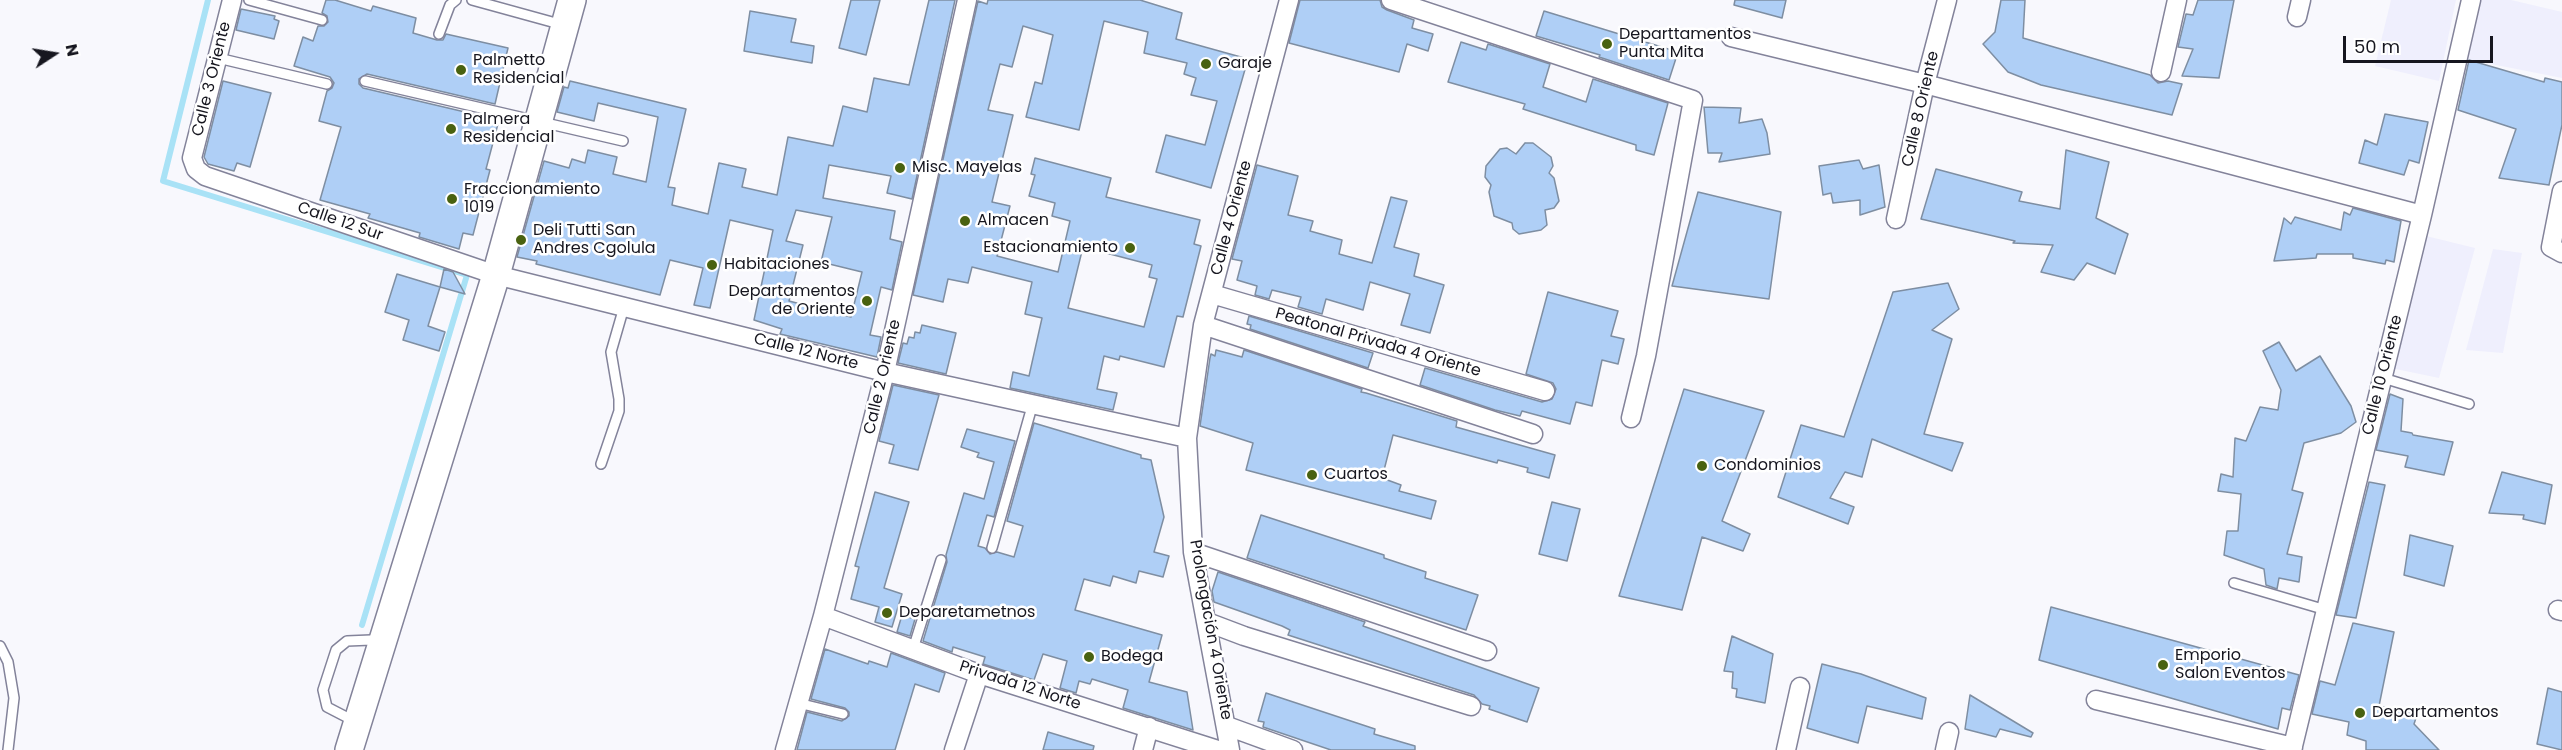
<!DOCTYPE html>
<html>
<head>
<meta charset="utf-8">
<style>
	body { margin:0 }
	#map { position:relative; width:2562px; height:750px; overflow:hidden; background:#f8f8fd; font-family:Poppins,sans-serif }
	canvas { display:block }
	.north { position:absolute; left:24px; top:24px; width:60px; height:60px; -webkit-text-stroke:4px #fff; paint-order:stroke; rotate:78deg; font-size:16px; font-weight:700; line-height:24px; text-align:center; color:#16161f }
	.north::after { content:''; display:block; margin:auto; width:21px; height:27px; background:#16161f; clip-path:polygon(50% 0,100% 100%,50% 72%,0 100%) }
	.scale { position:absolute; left:2343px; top:36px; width:150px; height:27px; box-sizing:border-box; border:3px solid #16161f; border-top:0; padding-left:8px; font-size:18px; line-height:21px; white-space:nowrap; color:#16161f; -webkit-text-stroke:4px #fff; paint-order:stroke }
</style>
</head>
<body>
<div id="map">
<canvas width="2562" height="750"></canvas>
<div class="north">N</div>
<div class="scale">50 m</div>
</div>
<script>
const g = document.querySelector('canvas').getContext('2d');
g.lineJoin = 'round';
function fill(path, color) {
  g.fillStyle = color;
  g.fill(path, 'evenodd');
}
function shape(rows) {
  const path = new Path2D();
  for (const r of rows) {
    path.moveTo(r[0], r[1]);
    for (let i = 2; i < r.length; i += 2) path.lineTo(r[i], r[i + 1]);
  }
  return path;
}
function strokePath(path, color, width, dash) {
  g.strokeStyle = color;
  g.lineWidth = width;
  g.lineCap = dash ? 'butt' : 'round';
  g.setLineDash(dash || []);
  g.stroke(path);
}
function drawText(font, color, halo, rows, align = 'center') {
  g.font = font + ' Poppins,sans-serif';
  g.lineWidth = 5;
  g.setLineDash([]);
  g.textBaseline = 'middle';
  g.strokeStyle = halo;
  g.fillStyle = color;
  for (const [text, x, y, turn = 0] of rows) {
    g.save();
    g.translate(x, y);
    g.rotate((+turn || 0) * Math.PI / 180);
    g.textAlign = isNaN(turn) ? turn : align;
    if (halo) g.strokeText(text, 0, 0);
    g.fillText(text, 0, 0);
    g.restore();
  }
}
fill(shape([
	[2391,0,2456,0,2439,81,2375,66],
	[2477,0,2511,0,2562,12,2562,78,2461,58],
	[2422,235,2475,248,2439,378,2391,368],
	[2493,249,2522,253,2503,353,2466,350]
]), '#efeffd');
strokePath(shape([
	[208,0,163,181,467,275,362,625]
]), '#a9e2f6', 6);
const building = shape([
	[326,0,335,0,371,11,373,6,416,18,413,33,437,40,443,40,446,34,508,48,495,104,367,74,359,79,359,84,363,88,499,120,486,169,490,170,473,235,463,233,459,249,419,237,420,233,368,218,370,214,320,200,341,127,319,121,327,91,332,88,334,83,330,77,294,66,303,37,313,41,318,26,324,26,328,22,327,16,322,13,326,0],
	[851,0,880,0,866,55,839,48,851,0],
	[929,0,955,0,912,199,887,193,891,176,829,165,823,198,895,211,890,239,902,242,892,290,881,287,870,335,881,337,877,357,780,334,782,329,754,320,773,230,730,220,710,308,694,305,703,268,670,260,660,295,536,264,537,261,517,257,544,161,569,168,572,159,585,163,588,150,617,157,613,174,646,182,658,117,598,103,594,121,557,112,564,87,568,88,570,81,686,109,668,187,675,188,672,205,708,214,719,163,746,169,742,187,777,195,788,137,833,146,843,106,867,112,874,78,909,85,929,0],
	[796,210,832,217,821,262,862,272,851,317,789,301,803,245,786,241,796,210],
	[988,0,1140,0,1182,13,1176,39,1248,59,1211,188,1156,172,1166,135,1205,145,1217,101,1191,95,1196,78,1184,74,1187,63,1144,53,1148,32,1104,21,1079,130,1026,117,1035,82,1042,84,1053,35,1023,26,1012,67,1000,64,988,110,1013,115,992,202,1010,206,997,256,1058,272,1070,221,1052,216,1055,203,1029,196,1035,175,1031,174,1035,158,1111,178,1106,197,1200,220,1194,244,1201,246,1183,317,1177,316,1164,367,1120,356,1119,360,1104,356,1097,389,1117,393,1113,410,1010,388,1013,372,1029,376,1042,318,1025,314,1032,282,972,267,968,283,948,279,943,302,913,295,978,1,987,4,988,0],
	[1083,247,1152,265,1149,277,1157,279,1144,327,1068,308,1083,247],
	[1300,0,1380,0,1382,7,1387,10,1414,20,1412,28,1433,34,1428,51,1407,44,1399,72,1289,43,1300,0],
	[1735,0,1786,0,1782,18,1734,5,1735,0],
	[2001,0,2025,0,2023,38,2150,75,2158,83,2168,81,2182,84,2172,115,2041,85,2008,72,1983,44,1995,32,2001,0],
	[2198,0,2234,0,2219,78,2182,76,2193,49,2178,47,2186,14,2193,15,2198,0],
	[241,9,275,16,274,19,279,21,274,39,236,30,241,9],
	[750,11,796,19,791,42,814,46,812,63,744,51,750,11],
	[1544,11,1678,52,1669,80,1599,57,1600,55,1536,36,1544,11],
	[1461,42,1486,50,1488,44,1550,64,1543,87,1586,102,1593,79,1668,103,1654,155,1636,150,1636,145,1523,109,1525,104,1448,82,1461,42],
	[2469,60,2544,82,2545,78,2562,82,2562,125,2549,185,2499,178,2516,129,2458,110,2469,60],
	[223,81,271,93,250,167,237,163,234,171,208,164,204,157,223,81],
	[1704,107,1741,108,1739,123,1762,119,1767,133,1770,154,1719,162,1722,153,1708,153,1704,107],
	[2385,114,2428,122,2419,163,2409,160,2404,175,2359,163,2365,140,2377,145,2385,114],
	[1525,143,1533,143,1551,157,1553,166,1549,173,1554,178,1559,201,1554,208,1545,210,1547,225,1541,230,1519,234,1513,229,1512,223,1494,216,1489,192,1491,185,1485,177,1486,166,1500,149,1507,148,1516,154,1525,143],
	[2066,150,2109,162,2096,218,2128,234,2115,274,2087,263,2074,280,2041,272,2053,245,2013,243,2015,241,1921,219,1936,169,2022,192,2019,201,2060,209,2066,150],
	[1859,160,1863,169,1879,165,1885,207,1860,215,1860,200,1833,203,1831,193,1823,195,1819,166,1859,160],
	[1257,165,1298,176,1288,215,1313,221,1310,231,1342,240,1339,254,1372,263,1391,197,1407,201,1394,247,1419,254,1414,276,1444,285,1430,333,1401,325,1410,294,1370,282,1363,310,1326,299,1322,314,1298,307,1301,297,1272,290,1269,299,1255,295,1257,286,1237,280,1242,261,1232,259,1257,165],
	[1698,192,1781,212,1769,299,1672,286,1698,192],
	[2353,208,2401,221,2394,262,2386,260,2385,264,2353,258,2353,254,2317,254,2316,258,2274,261,2284,218,2291,224,2295,217,2341,230,2344,212,2350,215,2353,208],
	[444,269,453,272,465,294,440,287,444,269],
	[397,274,440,287,428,326,445,332,439,351,403,340,409,320,385,312,397,274],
	[1948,283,1959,309,1932,330,1952,339,1924,434,1963,443,1952,471,1872,439,1862,477,1845,472,1830,498,1854,507,1848,524,1778,497,1801,425,1844,437,1893,292,1948,283],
	[1548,292,1618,311,1611,336,1624,339,1618,364,1602,360,1592,406,1576,402,1570,424,1522,411,1520,416,1495,410,1420,385,1425,368,1542,402,1552,399,1556,389,1553,383,1526,374,1548,292],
	[1249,316,1373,353,1368,368,1250,329,1251,325,1247,324,1249,316],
	[922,325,956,333,946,374,898,363,903,343,907,344,909,337,914,338,915,332,920,333,922,325],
	[2279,342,2296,371,2320,356,2351,406,2356,422,2341,433,2304,443,2292,490,2303,493,2287,554,2302,557,2299,582,2279,578,2277,589,2266,585,2264,569,2224,555,2227,531,2238,531,2241,494,2218,491,2221,474,2233,477,2235,438,2246,441,2260,407,2278,410,2281,390,2263,351,2279,342],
	[1216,350,1242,357,1244,350,1362,389,1361,392,1366,393,1457,421,1456,427,1555,455,1549,478,1527,472,1528,468,1498,460,1497,463,1393,435,1382,478,1401,485,1399,491,1436,501,1431,519,1246,470,1253,443,1200,426,1210,358,1211,354,1215,356,1216,350],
	[893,385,939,395,918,470,889,463,894,445,879,441,893,385],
	[1684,389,1764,411,1722,521,1750,534,1743,551,1702,537,1682,610,1619,596,1684,389],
	[2390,394,2403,399,2401,431,2412,433,2413,435,2453,442,2444,475,2405,467,2408,456,2376,450,2390,394],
	[1034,423,1141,455,1141,458,1151,460,1164,517,1154,552,1169,556,1163,577,1139,571,1136,583,1113,576,1110,586,1084,579,1075,610,1162,635,1149,682,1187,692,1193,730,1123,708,1128,690,1092,679,1090,684,1079,681,1076,693,1060,688,1067,661,1043,654,1034,680,983,664,985,657,953,647,952,652,923,641,947,562,946,555,964,493,984,499,994,462,977,457,979,453,961,447,967,429,1015,441,994,517,987,515,978,546,985,548,990,554,997,552,1014,557,1023,526,1007,521,1034,423],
	[2502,472,2552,485,2545,524,2523,519,2524,515,2489,513,2502,472],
	[2369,482,2385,485,2356,618,2336,615,2369,482],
	[875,492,909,502,884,588,902,594,892,627,875,622,879,607,851,599,859,567,855,566,875,492],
	[1552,502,1580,509,1567,561,1539,554,1552,502],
	[1261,515,1384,555,1384,558,1426,572,1425,578,1478,595,1466,630,1247,558,1261,515],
	[2410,535,2453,546,2444,586,2404,575,2410,535],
	[1218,572,1365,622,1363,626,1539,688,1527,722,1489,709,1490,706,1482,704,1474,695,1288,635,1290,630,1282,626,1214,602,1212,591,1218,572],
	[2051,607,2299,675,2290,710,2282,708,2278,729,2039,660,2051,607],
	[902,615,915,619,910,636,897,632,902,615],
	[2353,623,2394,632,2379,706,2417,715,2414,724,2439,750,2366,750,2366,741,2347,735,2349,722,2312,714,2320,681,2335,685,2353,623],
	[1732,636,1773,654,1765,703,1736,697,1737,689,1732,688,1733,672,1724,671,1732,636],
	[825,649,868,664,869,661,887,667,891,653,945,673,939,692,915,684,895,750,797,750,807,712,842,721,849,716,849,712,845,708,811,699,825,649],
	[1822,664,1861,674,1926,698,1922,719,1867,706,1858,743,1807,728,1822,664],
	[2548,688,2562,692,2562,750,2537,744,2548,688],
	[1266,693,1375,729,1374,734,1415,746,1415,750,1331,750,1263,727,1264,722,1258,721,1266,693],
	[1970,695,2033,733,2031,737,2000,729,1996,737,1965,729,1970,695],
	[1048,732,1094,746,1093,750,1043,750,1048,732]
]);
fill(building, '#afcff6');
strokePath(building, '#7e8ea2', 1.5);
const service = shape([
	[249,0,322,20],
	[472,0,563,25],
	[439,34,450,5,456,0],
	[218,58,327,84],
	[365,81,623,141],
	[2383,378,2469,404],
	[601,464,619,411,619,399,611,352,624,307],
	[992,548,1033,403],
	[2234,583,2326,610],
	[0,646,8,662,14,698,8,750],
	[913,649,941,560],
	[798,703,843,714],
	[356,722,327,707,323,690,336,650,347,641,371,640,380,643]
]);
const minor = shape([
	[232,0,192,158,196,169,205,176,496,275,885,372,1187,438],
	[1391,0,1693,100,1646,356,1631,418],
	[2297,17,2301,0],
	[1731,37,1925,84,2422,215],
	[2161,72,2177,0],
	[2562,191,2551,247,2562,253],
	[1896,219,1925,84,1947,0],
	[1212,294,1545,391],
	[1203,325,1533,434],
	[1193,552,1487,651],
	[2558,610,2562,611],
	[823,616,979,674,1218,750],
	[1207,622,1244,636,1471,706],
	[2096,700,2293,747],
	[1227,726,1293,750],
	[785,750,823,616,885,372,967,0],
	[954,750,979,674],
	[1143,750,1149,727],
	[1230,750,1193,552,1187,438,1203,325,1289,0],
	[1786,750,1800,687],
	[1945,750,1949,732],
	[2292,750,2422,215,2471,0]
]);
const secondary = shape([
	[349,750,496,275,572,0]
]);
strokePath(service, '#83839a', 12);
strokePath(minor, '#83839a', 21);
strokePath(secondary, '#83839a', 30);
strokePath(service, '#fff', 9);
strokePath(minor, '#fff', 18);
strokePath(secondary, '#fff', 27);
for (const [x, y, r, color] of [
	[1607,44,6,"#496210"],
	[1206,64,6,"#496210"],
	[461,70,6,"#496210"],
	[451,129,6,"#496210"],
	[900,168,6,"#496210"],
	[452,199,6,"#496210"],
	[965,221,6,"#496210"],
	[521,240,6,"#496210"],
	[1130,248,6,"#496210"],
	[712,265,6,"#496210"],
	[867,301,6,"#496210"],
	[1702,466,6,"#496210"],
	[1312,475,6,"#496210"],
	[887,613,6,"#496210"],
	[1089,657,6,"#496210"],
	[2163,665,6,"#496210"],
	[2360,713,6,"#496210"]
]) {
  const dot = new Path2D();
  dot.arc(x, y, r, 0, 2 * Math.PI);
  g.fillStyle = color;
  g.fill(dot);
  strokePath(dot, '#fff', 2);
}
drawText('16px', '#16161f', '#fff', [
	["Departtamentos",1619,35],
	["Punta Mita",1619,53],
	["Palmetto",473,61],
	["Residencial",473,79],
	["Garaje",1218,64],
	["Palmera",463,120],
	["Residencial",463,138],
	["Misc. Mayelas",912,168],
	["Fraccionamiento",464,190],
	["1019",464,208],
	["Almacen",977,221],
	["Deli Tutti San",533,231],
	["Andres Cgolula",533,249],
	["Estacionamiento",1118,248,"right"],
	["Habitaciones",724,265],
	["Departamentos",855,292,"right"],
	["de Oriente",855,310,"right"],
	["Condominios",1714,466],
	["Cuartos",1324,475],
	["Deparetametnos",899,613],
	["Emporio",2175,656],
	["Salon Eventos",2175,674],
	["Bodega",1101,657],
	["Departamentos",2372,713]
], 'left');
drawText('16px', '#16161f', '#fff', [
	["Calle 3 Oriente",212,79,-76],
	["Calle 8 Oriente",1921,109,-77],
	["Calle 4 Oriente",1232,218,-75],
	["Calle 12 Sur",340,222,19],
	["Peatonal Privada 4 Oriente",1378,343,16],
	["Calle 12 Norte",806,352,14],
	["Calle 10 Oriente",2383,375,-76],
	["Calle 2 Oriente",883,377,-77],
	["Prolongación 4 Oriente",1210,630,80],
	["Privada 12 Norte",1020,686,18]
]);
</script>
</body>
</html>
